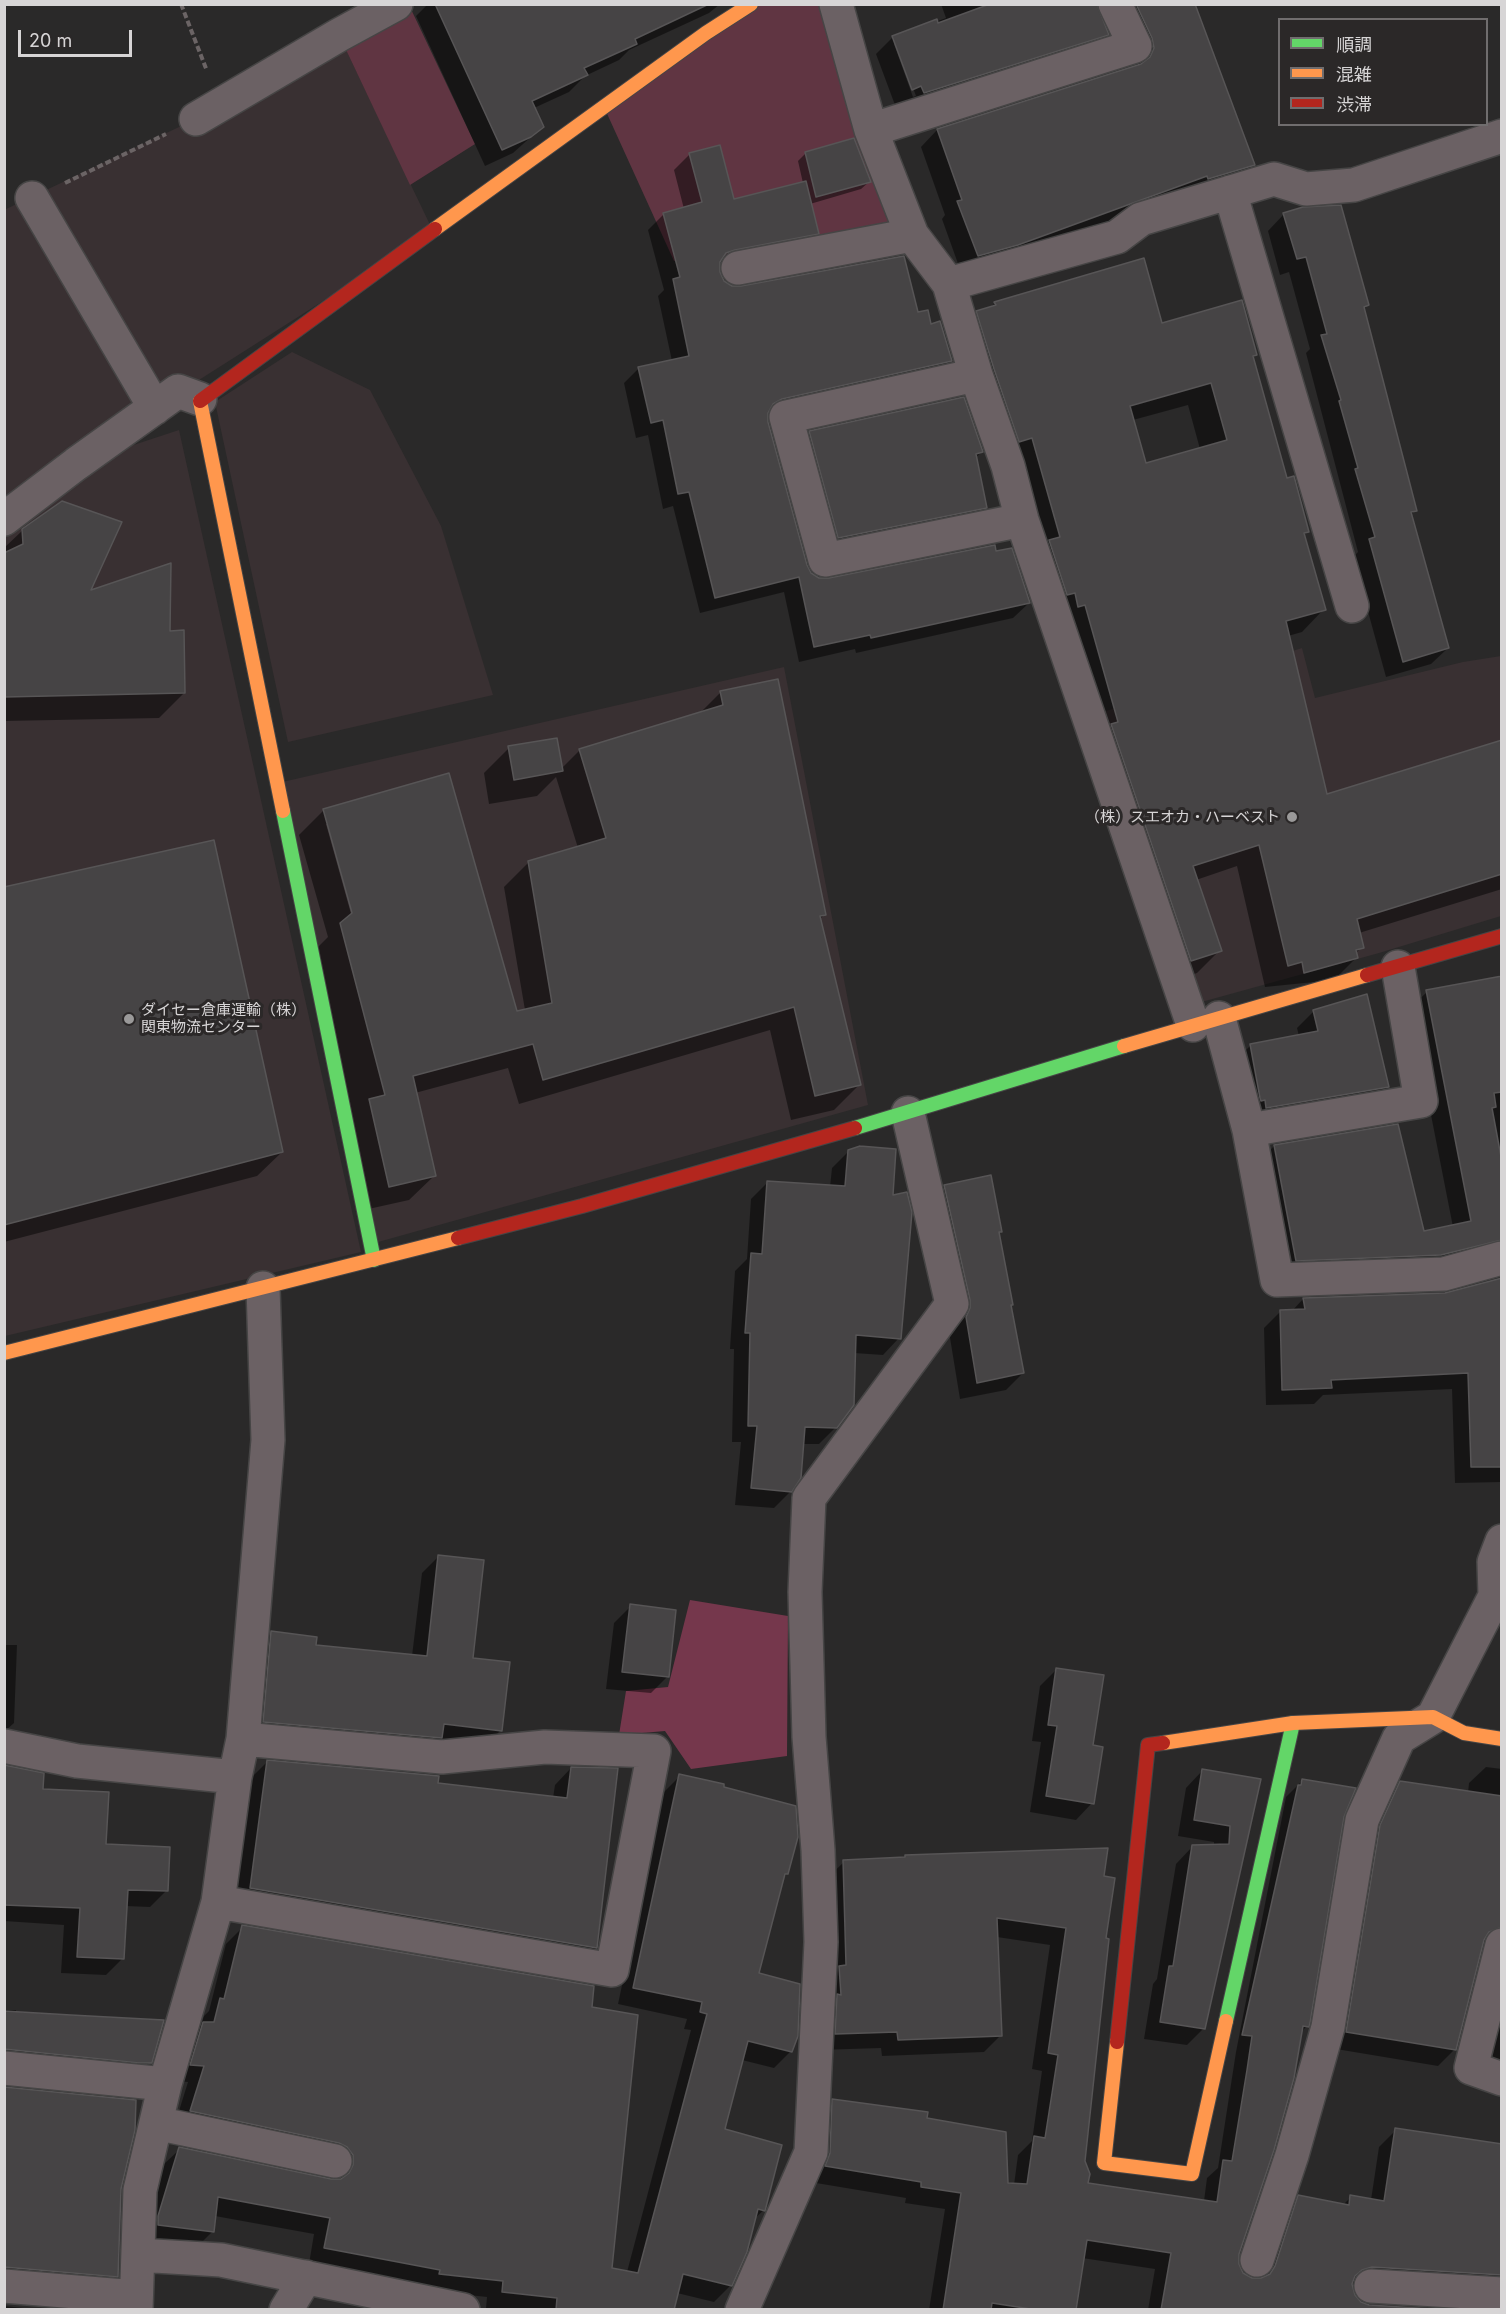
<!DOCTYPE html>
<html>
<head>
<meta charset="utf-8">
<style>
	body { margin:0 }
	#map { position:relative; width:1506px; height:2314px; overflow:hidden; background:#2a2929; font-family:Inter,"Noto Sans JP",sans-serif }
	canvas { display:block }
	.frame { position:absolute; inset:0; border:6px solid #d7d5d6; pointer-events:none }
	.legend { position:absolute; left:1278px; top:18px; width:210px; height:108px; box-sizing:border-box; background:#2b2828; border:2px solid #706d6e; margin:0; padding:8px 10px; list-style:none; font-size:18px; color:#d7d5d6 }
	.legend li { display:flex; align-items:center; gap:12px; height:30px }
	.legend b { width:30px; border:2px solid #706d6e }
	.scale { position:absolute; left:18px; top:30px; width:114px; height:27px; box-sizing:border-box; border:3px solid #d7d5d6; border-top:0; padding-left:8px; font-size:18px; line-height:21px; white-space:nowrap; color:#d7d5d6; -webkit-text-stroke:4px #2b2828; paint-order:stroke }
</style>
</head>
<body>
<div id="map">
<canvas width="1506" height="2314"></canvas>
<div class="frame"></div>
<ul class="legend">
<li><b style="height:8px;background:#63d668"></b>順調</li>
<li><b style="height:8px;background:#ff974d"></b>混雑</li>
<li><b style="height:8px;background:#b3261e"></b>渋滞</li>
</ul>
<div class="scale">20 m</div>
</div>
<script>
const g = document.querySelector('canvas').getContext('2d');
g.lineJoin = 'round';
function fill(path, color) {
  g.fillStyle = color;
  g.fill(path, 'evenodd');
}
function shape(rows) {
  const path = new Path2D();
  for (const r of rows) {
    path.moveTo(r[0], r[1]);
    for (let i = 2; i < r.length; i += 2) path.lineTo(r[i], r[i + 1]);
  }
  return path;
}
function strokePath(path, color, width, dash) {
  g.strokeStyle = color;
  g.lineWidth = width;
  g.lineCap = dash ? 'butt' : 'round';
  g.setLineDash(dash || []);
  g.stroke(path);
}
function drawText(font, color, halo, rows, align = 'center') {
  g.font = font + ' Inter,"Noto Sans JP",sans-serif';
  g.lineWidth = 6;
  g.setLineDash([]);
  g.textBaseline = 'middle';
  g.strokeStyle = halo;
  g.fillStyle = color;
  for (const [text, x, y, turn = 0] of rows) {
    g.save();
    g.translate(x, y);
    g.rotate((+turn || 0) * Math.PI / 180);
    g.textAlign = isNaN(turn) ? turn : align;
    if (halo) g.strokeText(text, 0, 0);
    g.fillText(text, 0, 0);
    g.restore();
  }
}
fill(shape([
	[339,35,433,231,155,408,5,496,4,210,196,119],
	[292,352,370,390,441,526,493,695,288,742,215,402],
	[179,430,361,1252,5,1336,5,519,76,464],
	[1302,648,1315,698,1463,662,1501,656,1501,916,1379,953,1187,1006,1100,713],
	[784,667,868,1105,371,1244,278,783]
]), '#393032');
fill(shape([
	[409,5,475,144,410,185,339,35],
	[755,5,836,5,902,237,674,261,604,107]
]), '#603542');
fill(shape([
	[690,1600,788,1616,787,1756,691,1769,665,1731,619,1735,626,1691,668,1687]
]), '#75374c');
fill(shape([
	[428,4,720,4,709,13,629,50,619,60,585,76,569,92,534,108,542,127,513,153,485,166,416,16],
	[941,4,1095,4,1107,34,1090,51,907,109,905,102,895,105,876,54,893,37,946,18],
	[894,44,897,44,916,96,913,97],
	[1108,4,1193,4,1253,165,1236,181,1190,191,1000,261,961,272,942,219,945,215,921,147,937,130,1137,67,1136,55],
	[806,153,869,182,861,189,810,204,818,233,802,249,719,264,718,271,722,281,731,287,917,314,930,326,951,361,935,376,766,413,766,422,806,566,810,574,818,579,829,580,995,553,1029,603,1013,618,856,653,855,649,799,662,784,592,700,613,673,506,663,509,648,435,636,438,624,383,639,368,672,361,658,296,664,290,648,230,664,214,684,209,674,170,690,154,733,201,803,183,798,161],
	[1284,214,1368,305,1363,310,1415,510,1411,515,1448,648,1431,664,1386,677,1353,557,1358,552,1306,353,1310,349,1289,272,1280,275,1268,231],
	[995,303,1161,324,1256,355,1252,358,1286,480,1308,531,1303,535,1324,609,1302,632,1288,636,1326,796,1502,741,1502,889,1359,933,1362,947,1355,954,1356,958,1334,980,1265,987,1237,866,1196,880,1220,950,1197,973,1169,983,955,335,977,312,990,308],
	[1188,405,1200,449,1145,465,1133,420],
	[810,432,982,452,975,458,986,507,969,524,822,554,793,449],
	[23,530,88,593,169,632,184,693,159,718,4,721,4,548],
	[721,692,825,914,820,919,859,1085,834,1110,791,1120,770,1030,519,1104,508,1068,415,1093,434,1176,409,1200,364,1210,316,949,328,937,299,835,324,810,516,1012,525,1010,504,887,529,862,578,848,556,777,537,796,489,804,484,773,509,748,561,769,580,750,699,714],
	[326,824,329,824,356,920,353,921],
	[4,888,282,1152,257,1176,4,1242],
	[1502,973,1502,1266,1279,1277,1258,1163,1274,1146,1423,1233,1453,1227,1410,1008,1427,992,1496,979],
	[1314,1011,1388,1087,1371,1103,1250,1124,1234,1062,1251,1045,1299,1036,1297,1028],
	[849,1151,891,1196,899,1338,883,1355,854,1353,836,1427,819,1444,802,1444,791,1491,774,1508,735,1505,741,1442,732,1442,734,1349,730,1349,735,1271,747,1259,751,1199,768,1182,830,1187,832,1168],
	[944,1186,1000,1231,998,1233,1023,1373,1006,1390,960,1399,928,1203],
	[1502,1279,1502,1482,1455,1483,1452,1389,1323,1395,1314,1404,1266,1405,1264,1328,1281,1311,1292,1311,1303,1299,1449,1294],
	[438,1557,471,1660,501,1730,484,1747,247,1738,255,1650,271,1633,314,1646,412,1656,422,1573],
	[631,1606,667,1677,651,1693,606,1689,614,1623],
	[4,1645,17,1645,14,1723,4,1732],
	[1057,1669,1091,1746,1092,1803,1076,1820,1030,1812,1041,1742,1032,1741,1040,1686],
	[267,1762,553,1798,555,1785,571,1768,596,1948,579,1964,234,1905,251,1778],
	[4,1766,41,1790,104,1845,166,1891,150,1907,125,1906,123,1958,106,1975,61,1973,64,1925,4,1921],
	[1486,1767,1502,1769,1502,1953,1489,1943,1482,1943,1455,2049,1438,2066,1330,2048,1364,1843,1384,1800,1401,1783,1468,1793,1469,1783],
	[1202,1771,1259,1780,1204,2028,1187,2045,1144,2039,1153,1984,1157,1979,1176,1864,1192,1847,1214,1846,1214,1842,1178,1836,1186,1788],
	[680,1776,787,1874,783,1878,757,1974,796,2035,790,2052,774,2068,742,2060,724,2130,764,2210,754,2219,731,2285,714,2302,677,2293,672,2310,486,2308,487,2297,423,2290,309,2264,314,2234,215,2216,213,2231,196,2248,142,2241,163,2165,180,2149,337,2180,337,2172,174,2127,188,2082,174,2081,187,2040,201,2025,204,2016,209,2011,226,1944,243,1927,590,2008,610,2269,627,2272,691,2030,684,2029,687,2019,618,2004,663,1793],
	[1302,1781,1342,1817,1307,2026,1300,2033,1238,2254,1237,2265,1242,2274,1251,2279,1260,2280,1282,2214,1299,2197,1343,2205,1351,2197,1371,2200,1379,2147,1396,2130,1502,2146,1502,2298,1486,2291,1354,2283,1351,2284,1353,2296,1360,2303,1370,2306,1424,2310,1148,2310,1155,2269,1082,2258,1074,2310,929,2310,945,2209,905,2203,906,2198,810,2182,816,2117,833,2100,925,2119,1007,2184,1014,2185,1018,2155,1032,2141,1042,2071,1032,2069,1050,1945,997,1937,1001,2035,984,2052,882,2056,881,2048,819,2050,827,1878,844,1862,1102,1877,1104,1940,1084,2161,1087,2184,1204,2201,1207,2178,1218,2168,1236,2052,1286,1797],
	[1502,1978,1502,2086,1478,2073],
	[4,2010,16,2010,16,2013,150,2062,133,2079,4,2067],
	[4,2088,120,2189,117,2276,100,2293,4,2285],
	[4,2306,43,2310,4,2310]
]), '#0007');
const building = shape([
	[435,4,709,4,635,39,637,44,584,68,588,75,532,101,544,127,531,137,502,150,435,4],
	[990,4,1097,4,1109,35,924,93,921,86,912,90,892,36,937,19,938,23,990,4],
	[1136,4,1195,4,1255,165,1208,179,1207,176,1018,245,978,256,957,201,962,200,937,129,1141,64,1150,57,1154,48,1152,38,1136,4],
	[854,138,871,182,816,197,805,152,854,138],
	[720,145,734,199,806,181,819,234,735,250,726,253,720,262,720,272,724,281,732,286,741,286,904,256,918,312,928,310,931,324,940,321,952,361,782,399,773,404,768,413,768,422,807,565,811,573,819,578,829,578,995,545,996,551,1012,548,1030,603,871,638,870,635,814,647,799,577,715,598,689,492,678,494,663,420,651,423,638,367,689,356,673,279,680,277,663,213,702,202,689,153,720,145],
	[1341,205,1369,305,1364,307,1417,511,1411,512,1449,648,1403,662,1369,539,1375,537,1355,469,1358,468,1339,401,1341,400,1321,335,1327,334,1306,257,1297,259,1283,213,1303,207,1341,205],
	[1144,258,1162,323,1242,300,1257,355,1253,356,1287,478,1294,476,1309,532,1304,533,1326,610,1286,621,1327,794,1502,740,1502,874,1357,919,1364,948,1356,950,1358,958,1304,973,1302,962,1288,966,1259,845,1193,866,1222,951,1191,961,1111,724,1118,722,1085,605,1078,607,1075,593,1067,595,1049,540,1060,537,1032,438,1019,442,994,369,976,311,996,305,994,302,1144,258],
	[1211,383,1227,440,1146,463,1130,406,1211,383],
	[964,397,983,452,976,454,987,508,838,538,809,431,964,397],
	[62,501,122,522,91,590,171,563,170,631,184,630,185,693,4,697,4,553,23,544,22,529,62,501],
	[778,679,826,915,820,916,861,1085,815,1096,794,1007,543,1080,533,1044,413,1076,436,1176,389,1187,369,1099,385,1095,340,923,352,913,323,809,449,773,517,1011,552,1003,528,861,606,838,579,749,723,705,720,691,778,679],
	[557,738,563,771,514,780,508,746,557,738],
	[214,840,283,1152,4,1225,4,887,214,840],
	[1502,976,1502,1092,1494,1093,1496,1107,1492,1108,1502,1162,1502,1240,1441,1255,1296,1261,1274,1145,1398,1124,1424,1231,1471,1221,1426,990,1502,976],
	[1367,994,1389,1087,1266,1108,1265,1100,1261,1101,1260,1098,1250,1044,1318,1031,1313,1010,1367,994],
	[860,1146,896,1149,893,1195,907,1192,912,1212,901,1339,856,1335,854,1405,837,1428,805,1427,801,1478,792,1492,751,1488,757,1426,748,1426,750,1333,745,1333,751,1253,762,1254,767,1181,845,1186,848,1150,860,1146],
	[991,1175,1002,1232,999,1232,1013,1305,1011,1305,1024,1373,977,1383,966,1317,970,1308,970,1300,944,1185,991,1175],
	[1502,1278,1502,1467,1471,1467,1468,1373,1331,1380,1332,1388,1282,1390,1280,1310,1305,1309,1303,1298,1445,1293,1502,1278],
	[438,1555,484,1560,473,1658,510,1662,502,1731,444,1724,442,1738,263,1722,271,1631,317,1637,316,1645,427,1656,438,1555],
	[630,1604,676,1610,669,1677,622,1672,630,1604],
	[1056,1668,1104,1675,1093,1745,1103,1747,1094,1804,1046,1796,1057,1726,1048,1725,1056,1668],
	[267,1760,439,1776,438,1783,567,1798,571,1767,618,1768,597,1948,250,1888,267,1760],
	[4,1765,44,1773,43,1789,109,1792,106,1844,170,1847,168,1891,128,1890,124,1959,77,1957,80,1908,4,1905,4,1765],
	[1202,1769,1261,1779,1205,2029,1160,2022,1169,1966,1173,1966,1192,1845,1229,1844,1230,1826,1194,1820,1202,1769],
	[679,1774,724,1784,724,1787,796,1806,798,1837,788,1874,785,1874,759,1973,800,1984,798,2036,792,2052,748,2041,727,2121,725,2129,782,2145,765,2211,758,2209,747,2252,732,2286,683,2274,674,2310,556,2310,557,2298,502,2292,503,2281,439,2274,440,2270,324,2248,330,2218,218,2197,214,2232,158,2225,158,2216,179,2147,331,2179,341,2179,349,2173,353,2165,353,2155,347,2147,339,2143,190,2111,204,2066,190,2065,203,2022,214,2022,220,1998,224,1999,242,1925,594,1986,592,2007,638,2015,612,2268,638,2273,707,2014,700,2012,702,2002,633,1988,679,1774],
	[1302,1779,1356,1788,1344,1817,1310,2023,1309,2027,1303,2026,1294,2078,1274,2150,1239,2254,1239,2264,1243,2273,1252,2278,1261,2278,1270,2274,1275,2266,1298,2195,1349,2205,1350,2195,1384,2201,1395,2128,1502,2144,1502,2275,1372,2267,1362,2270,1355,2276,1352,2284,1355,2295,1361,2302,1369,2305,1448,2310,1161,2310,1171,2253,1087,2240,1076,2310,1037,2310,992,2303,991,2310,943,2310,961,2193,921,2187,921,2182,825,2166,830,2153,832,2099,928,2112,927,2118,1006,2132,1008,2183,1027,2184,1034,2136,1045,2138,1058,2055,1048,2053,1066,1928,997,1918,1002,2036,898,2040,897,2032,835,2034,837,1994,841,1995,839,1966,846,1965,843,1860,905,1857,905,1855,1108,1848,1104,1876,1115,1878,1106,1938,1109,1939,1085,2161,1090,2174,1088,2183,1217,2202,1223,2160,1232,2161,1247,2070,1252,2036,1242,2035,1298,1785,1301,1785,1302,1779],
	[1400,1781,1502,1796,1502,1927,1489,1932,1484,1940,1456,2050,1346,2032,1380,1825,1400,1781],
	[4,2011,71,2015,164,2020,152,2063,139,2063,4,2049,4,2011],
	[4,2087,136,2100,135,2130,121,2189,118,2277,4,2267,4,2087]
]);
fill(building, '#464445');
strokePath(building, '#575556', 1.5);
const street = shape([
	[836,4,871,130,912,235,949,284,976,375,1008,466,1022,520,1193,1025],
	[196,119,339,35,396,4],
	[871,130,1135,46,1115,4],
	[1230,192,1352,606],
	[32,198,155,408],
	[738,268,912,235],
	[949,284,1117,237,1141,219,1274,179,1306,189,1354,185,1502,136],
	[976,375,786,417,825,560,1022,520],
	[4,519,76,464,178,391,200,399],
	[1219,1018,1249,1130,1277,1280,1444,1274,1502,1258],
	[1249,1130,1421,1101,1398,967],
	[4,1746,77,1761,235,1777],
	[218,1902,612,1970,654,1751,545,1747,442,1757,243,1739],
	[1502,1945,1471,2068,1502,2079],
	[4,2068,165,2084],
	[156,2123,335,2161],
	[138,2255,221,2260,463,2310],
	[1257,2260,1292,2155,1328,2027,1362,1820,1399,1738,1433,1717,1495,1596,1494,1562,1502,1541],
	[4,2286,136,2297],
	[1371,2286,1502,2294],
	[136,2310,140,2190,165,2084,218,1902,235,1777,243,1739,268,1440,263,1288],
	[286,2310,306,2277],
	[742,2310,811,2152,821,1942,818,1850,809,1737,805,1592,809,1498,952,1304,908,1113]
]);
const fast = shape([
	[283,811,374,1260],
	[855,1128,1124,1046],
	[1226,2021,1293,1723]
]);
const slow = shape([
	[435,229,706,33,751,4],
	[200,401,283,811],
	[1124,1046,1367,975],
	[4,1353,458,1238],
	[1163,1743,1293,1723,1433,1717,1464,1733,1502,1739],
	[1117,2042,1104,2163,1192,2174,1226,2021]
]);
const jam = shape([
	[200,401,435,229],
	[1367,975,1502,936],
	[458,1238,582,1206,855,1128],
	[1117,2042,1148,1745,1163,1743]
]);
strokePath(street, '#464545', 36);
strokePath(fast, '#464545', 16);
strokePath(slow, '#464545', 16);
strokePath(jam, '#464545', 16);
strokePath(shape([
	[181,4,207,71],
	[65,183,166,134]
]), '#6b6465', 4, [6, 3]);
strokePath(street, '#6b6164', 33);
strokePath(fast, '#63d668', 14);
strokePath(slow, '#ff974d', 14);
strokePath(jam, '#b3261e', 14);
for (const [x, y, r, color] of [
	[1292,817,6,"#9a9999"],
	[129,1019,6,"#9a9999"]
]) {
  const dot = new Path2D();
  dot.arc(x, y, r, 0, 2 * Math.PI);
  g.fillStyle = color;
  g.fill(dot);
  strokePath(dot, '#2b2828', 2);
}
drawText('15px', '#d7d5d6', '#2b2828', [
	["（株）スエオカ・ハーベスト",1280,817],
	["ダイセー倉庫運輸（株）",141,1010,"left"],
	["関東物流センター",141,1027,"left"]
], 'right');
</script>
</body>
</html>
